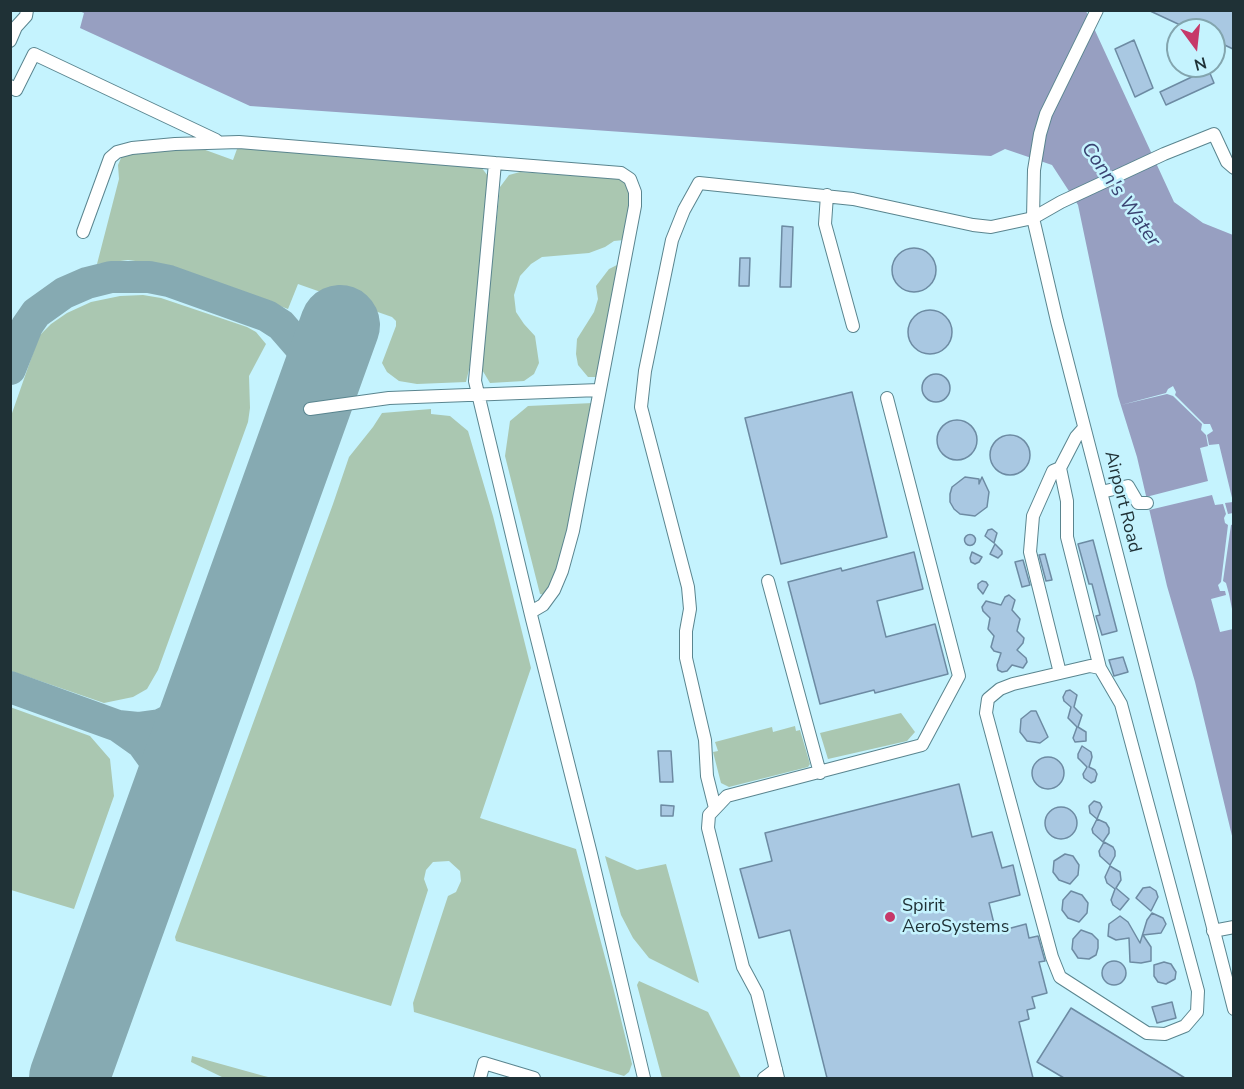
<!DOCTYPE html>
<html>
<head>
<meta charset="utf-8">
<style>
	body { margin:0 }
	#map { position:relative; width:1244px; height:1089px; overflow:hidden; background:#c5f3fe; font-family:"Nunito Sans",sans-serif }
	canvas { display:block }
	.frame { position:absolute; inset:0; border:12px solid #1f3136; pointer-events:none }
	.north { position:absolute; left:1166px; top:18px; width:60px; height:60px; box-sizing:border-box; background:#c5f3fe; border:2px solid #83a5ae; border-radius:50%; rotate:165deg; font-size:16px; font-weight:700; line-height:24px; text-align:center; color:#1f3136 }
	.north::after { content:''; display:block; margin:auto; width:21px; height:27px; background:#c63969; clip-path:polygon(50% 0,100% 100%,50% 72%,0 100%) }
</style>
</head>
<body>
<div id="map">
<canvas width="1244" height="1089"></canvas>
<div class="frame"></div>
<div class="north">N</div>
</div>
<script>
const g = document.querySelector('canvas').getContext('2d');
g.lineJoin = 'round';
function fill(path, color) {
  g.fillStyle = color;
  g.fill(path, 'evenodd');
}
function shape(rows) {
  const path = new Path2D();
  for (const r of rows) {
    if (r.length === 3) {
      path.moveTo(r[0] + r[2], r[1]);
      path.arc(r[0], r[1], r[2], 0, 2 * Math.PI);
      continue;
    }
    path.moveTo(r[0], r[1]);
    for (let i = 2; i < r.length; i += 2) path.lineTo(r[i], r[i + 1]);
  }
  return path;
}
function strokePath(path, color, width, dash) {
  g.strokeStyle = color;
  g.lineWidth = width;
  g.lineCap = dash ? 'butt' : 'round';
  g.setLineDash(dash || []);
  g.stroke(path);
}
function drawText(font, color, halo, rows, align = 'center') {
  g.font = font + ' "Nunito Sans",sans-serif';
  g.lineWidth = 5;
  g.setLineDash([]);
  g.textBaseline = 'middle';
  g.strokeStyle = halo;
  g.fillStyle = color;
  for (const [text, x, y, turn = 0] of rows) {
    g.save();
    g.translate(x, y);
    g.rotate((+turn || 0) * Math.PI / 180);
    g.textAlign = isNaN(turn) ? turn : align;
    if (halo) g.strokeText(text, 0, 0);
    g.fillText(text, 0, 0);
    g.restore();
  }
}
fill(shape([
	[200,148,233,160,237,149,250,148,481,167,488,176,474,349,466,382,417,384,399,381,387,372,382,363,396,326,396,321,392,317,298,284,288,309,172,266,128,260,97,264,119,179,118,165,121,158,128,153],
	[520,172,623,179,629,185,633,196,624,240,614,241,605,247,589,253,542,257,531,264,520,276,514,295,516,312,524,324,535,336,539,363,534,374,524,381,490,383,481,368,500,187,509,175],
	[621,263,598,377,588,377,578,365,576,354,577,339,594,312,598,299,596,286,609,269],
	[143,295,161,298,247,327,256,332,266,344,249,376,250,408,248,422,158,670,147,689,133,697,104,703,11,671,11,416,39,336,51,324,67,313,91,302,120,296],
	[593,403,569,541,546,595,540,594,505,456,510,421,528,406],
	[431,409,431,414,450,416,468,431,493,516,531,668,480,818,576,849,613,987,632,1064,629,1072,624,1076,414,1012,413,1003,448,896,456,892,461,881,460,871,449,861,433,862,426,870,424,879,428,890,391,1006,176,941,175,937,333,504,349,457,373,427,382,413],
	[10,707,90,736,110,759,114,796,74,909,11,890],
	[901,713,915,732,907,741,828,759,820,733],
	[795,726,796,731,800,730,810,764,808,767,729,787,721,783,713,752,718,751,715,742,772,727,773,732],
	[605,856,637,870,666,864,699,983,649,958,633,938,621,915],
	[639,981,708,1012,741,1078,662,1078,637,985],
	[192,1056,264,1076,272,1078,224,1078,191,1062]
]), '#aac7b1');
fill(shape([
	[79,11,1086,11,1174,202,1203,223,1233,235,1233,840,1195,682,1167,586,1137,457,1118,396,1078,205,1052,165,1005,149,991,156,866,149,250,106,80,28,84,13]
]), '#979fc1');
fill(shape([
	[1173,386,1176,392,1175,395,1204,424,1210,424,1213,431,1207,435,1209,445,1219,444,1233,502,1225,503,1228,514,1233,513,1234,524,1231,525,1223,581,1226,583,1229,594,1233,614,1233,629,1220,632,1211,599,1226,595,1225,591,1220,591,1218,585,1221,582,1228,525,1225,523,1224,518,1226,514,1223,504,1215,505,1212,495,1149,510,1146,497,1208,481,1200,448,1208,446,1206,435,1201,430,1202,424,1173,396,1167,394,1121,405,1166,393,1168,389]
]), '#c5f3fe');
strokePath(shape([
	[10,369,27,326,36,313,64,293,87,283,111,277,149,277,169,281,267,316,281,325,301,348,309,366,312,384,310,409],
	[10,687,118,726],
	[159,825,163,803,155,761,142,743,118,726,138,728,160,725,180,715,195,703,215,670],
	[85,1033,83,1055,86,1067,92,1078]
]), '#86aab2', 32);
strokePath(shape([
	[69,1078,340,325]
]), '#86aab2', 80);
const building = shape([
	[1148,10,1233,10,1233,49,1214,40,1214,30,1191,30,1148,10],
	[1134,40,1153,88,1135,97,1115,49,1134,40],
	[1194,66,1207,66,1214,83,1166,105,1160,92,1198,74,1194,66],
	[782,226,793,227,791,287,780,287,782,226],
	[914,270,22],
	[740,258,750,258,749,286,739,286,740,258],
	[930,332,22],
	[936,388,14],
	[852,392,887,537,781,564,745,418,852,392],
	[957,440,20],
	[1010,455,20],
	[965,477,979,479,979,484,982,477,989,492,987,507,975,516,960,514,954,509,950,502,950,494,952,487,965,477],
	[992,529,997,533,994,543,985,536,988,530,992,529],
	[970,540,5.5],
	[1093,540,1117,631,1102,635,1096,616,1100,615,1092,584,1089,584,1078,544,1093,540],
	[995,544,1002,551,1002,554,998,558,990,554,995,544],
	[914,552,923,589,877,601,886,637,935,624,948,674,875,693,874,690,820,704,788,582,841,568,842,571,914,552],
	[972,552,982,557,979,562,975,564,971,562,970,558,972,552],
	[1045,554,1052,580,1046,581,1039,555,1045,554],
	[1023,560,1030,585,1022,587,1015,562,1023,560],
	[982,581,986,582,988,585,983,594,978,588,978,584,982,581],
	[1009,595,1015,600,1012,610,1020,619,1017,631,1024,638,1023,643,1017,650,1026,658,1027,662,1023,668,1012,665,1007,671,1002,672,998,670,997,665,1001,653,994,651,991,647,994,636,988,629,990,618,983,611,982,607,986,601,1001,605,1005,597,1009,595],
	[1123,657,1128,672,1114,676,1109,660,1123,657],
	[1070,690,1077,695,1074,707,1082,715,1078,727,1086,732,1086,741,1075,742,1073,738,1077,727,1068,718,1071,707,1064,701,1063,697,1066,691,1070,690],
	[1031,711,1036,711,1048,737,1040,743,1027,741,1020,732,1021,719,1031,711],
	[1082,746,1091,752,1092,757,1089,767,1095,770,1097,774,1095,781,1091,783,1084,778,1083,774,1087,767,1078,758,1078,754,1082,746],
	[658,751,671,751,673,782,660,782,658,751],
	[1048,773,16],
	[959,784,972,837,992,832,1002,868,1013,865,1020,895,989,903,996,932,1026,924,1029,938,1038,936,1045,961,1039,962,1047,993,1032,997,1035,1008,1027,1010,1029,1019,1019,1022,1033,1078,827,1078,790,930,759,938,740,869,772,861,765,833,959,784],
	[1094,801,1100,803,1102,807,1097,819,1090,813,1089,806,1094,801],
	[661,805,674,806,673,816,661,816,661,805],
	[1061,823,16],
	[1097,819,1106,823,1109,828,1109,833,1103,842,1093,833,1092,829,1097,819],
	[1104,842,1113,847,1115,851,1115,856,1110,865,1100,856,1099,851,1104,842],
	[1065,854,1073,856,1079,865,1078,875,1070,884,1059,880,1053,872,1054,861,1065,854],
	[1110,866,1120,872,1121,880,1116,888,1129,899,1120,910,1113,905,1111,900,1115,889,1107,883,1105,877,1110,866],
	[1150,887,1156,891,1158,897,1151,911,1136,898,1143,888,1150,887],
	[1071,891,1082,895,1088,903,1087,913,1079,922,1068,918,1062,910,1063,900,1071,891],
	[1152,913,1163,918,1166,924,1161,933,1143,935,1151,947,1151,961,1141,963,1130,962,1129,938,1116,940,1108,936,1109,924,1120,916,1128,922,1140,943,1147,920,1152,913],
	[1081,930,1092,934,1098,940,1098,948,1096,955,1089,959,1078,958,1072,949,1073,939,1081,930],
	[1114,973,12],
	[1164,962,1171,964,1176,972,1175,979,1166,984,1158,982,1154,976,1154,965,1164,962],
	[1172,1002,1176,1018,1157,1023,1152,1007,1172,1002],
	[1071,1008,1185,1078,1064,1078,1037,1062,1071,1008]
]);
fill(building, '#a9c8e2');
strokePath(building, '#6d8ba3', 1.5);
const minor = shape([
	[1097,10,1046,114,1040,134,1034,170,1033,218,1057,321,1234,1009],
	[10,41,16,27,26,16,27,10],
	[10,86,16,90,34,54,216,140],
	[827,195,825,224,853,326],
	[83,232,110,158,117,152,132,148,175,144,239,142,495,163],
	[310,409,389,398,599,390],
	[1084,428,1076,437,1060,468,1067,501,1067,537,1100,668,1121,704,1198,991,1197,1012,1185,1026,1165,1034,1147,1033,1060,977,1052,957,986,713,988,699,1000,689,1013,684,1090,666,1100,668],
	[1101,492,1128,486,1138,503,1147,503],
	[768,581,820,773],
	[531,612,543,605,554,590,562,571,573,531,635,206,635,192,630,179,621,173,495,163,475,381,532,619,591,854,644,1078],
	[1060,673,1030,552,1033,516,1053,471,1060,468],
	[715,808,707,776,705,740,686,658,686,631,690,609,688,587,641,407,645,371,672,240,684,210,699,183,853,199,973,225,991,227,1033,218,1061,202,1164,154,1214,134,1227,162,1234,168],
	[1213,931,1234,927],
	[480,1078,484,1063,534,1078],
	[764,1078,776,1069],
	[778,1078,757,993,743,967,708,828,709,815,727,796,922,745,959,676,887,398]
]);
strokePath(minor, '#5a858f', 14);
strokePath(minor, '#fff', 12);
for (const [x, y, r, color] of [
	[890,917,6,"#c63969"]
]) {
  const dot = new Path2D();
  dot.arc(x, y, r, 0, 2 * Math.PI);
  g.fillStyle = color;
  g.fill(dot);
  strokePath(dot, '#c5f3fe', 2);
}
drawText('18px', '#1f3136', '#c5f3fe', [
	["Airport Road",1122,502,76]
]);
drawText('18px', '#1f3136', '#c5f3fe', [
	["Spirit",902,907],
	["AeroSystems",902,928]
], 'left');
drawText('italic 20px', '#3a4372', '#c5f3fe', [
	["Conn's Water",1120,195,55]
]);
</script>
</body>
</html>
